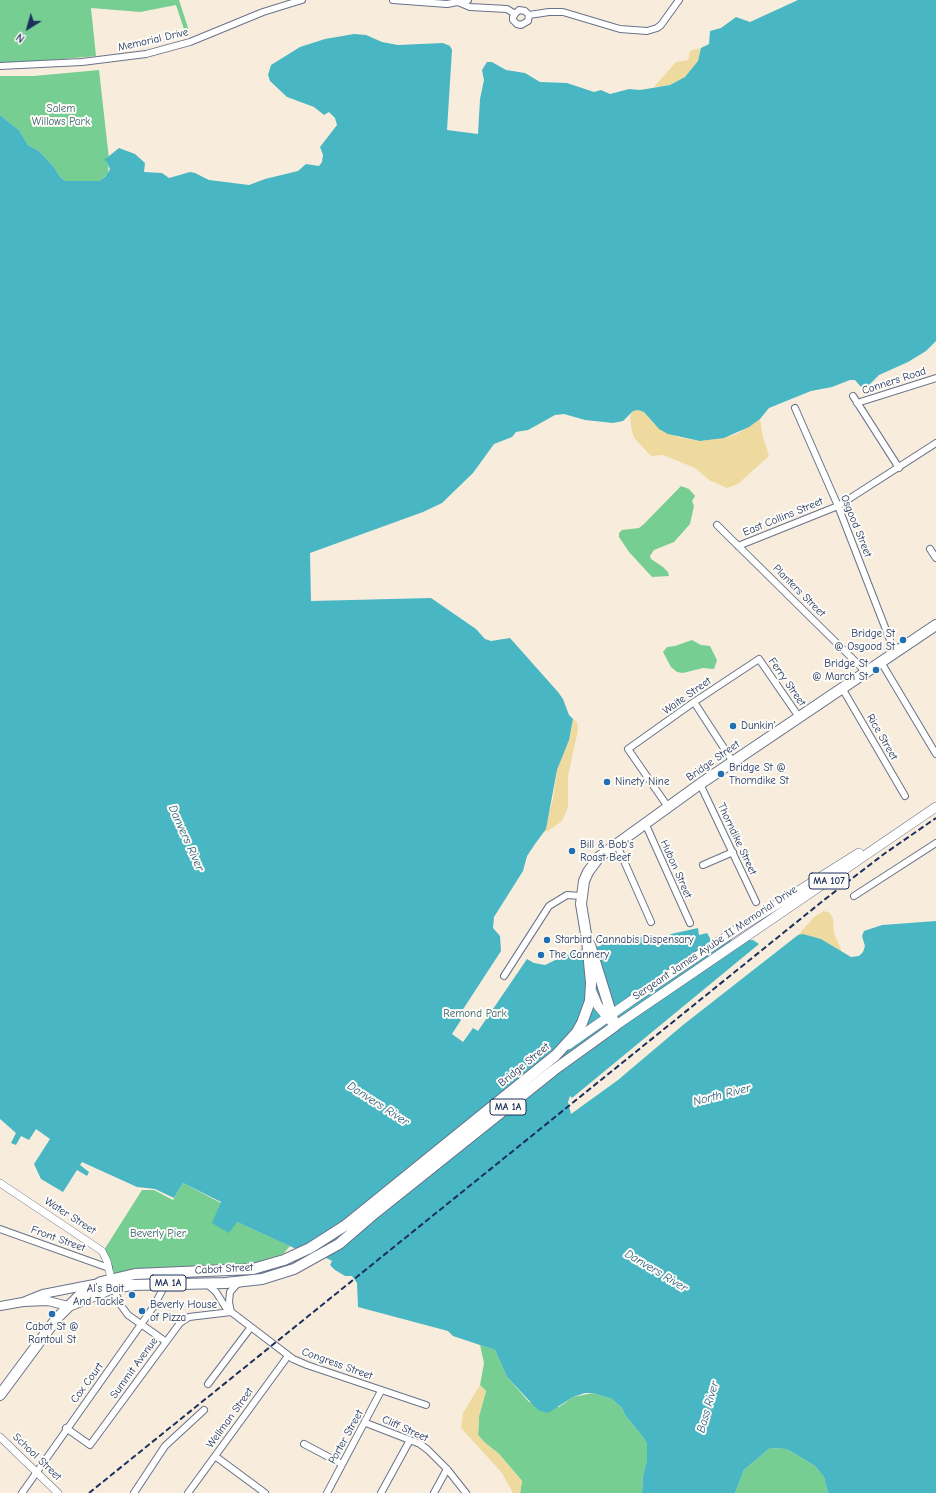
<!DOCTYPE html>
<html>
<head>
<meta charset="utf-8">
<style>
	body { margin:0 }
	#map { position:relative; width:936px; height:1493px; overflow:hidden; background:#f8eddc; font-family:"Comic Neue",sans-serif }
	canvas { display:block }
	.north { position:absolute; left:8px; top:8px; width:40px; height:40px; -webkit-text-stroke:3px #fdfcf7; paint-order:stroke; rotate:217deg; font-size:11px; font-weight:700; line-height:16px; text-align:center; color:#1b2f5e }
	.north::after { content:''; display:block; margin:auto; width:14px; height:18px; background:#1b2f5e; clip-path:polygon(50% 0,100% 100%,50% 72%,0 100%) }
</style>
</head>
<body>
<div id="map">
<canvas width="936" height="1493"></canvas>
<div class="north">N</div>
</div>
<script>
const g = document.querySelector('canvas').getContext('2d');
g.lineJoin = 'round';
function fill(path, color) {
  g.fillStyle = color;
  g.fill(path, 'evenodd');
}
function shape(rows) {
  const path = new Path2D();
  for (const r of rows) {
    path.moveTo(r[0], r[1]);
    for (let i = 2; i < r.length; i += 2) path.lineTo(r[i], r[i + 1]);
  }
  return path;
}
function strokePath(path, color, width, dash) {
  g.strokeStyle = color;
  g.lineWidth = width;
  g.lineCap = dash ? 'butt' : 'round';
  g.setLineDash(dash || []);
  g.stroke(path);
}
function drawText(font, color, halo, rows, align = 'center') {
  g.font = font + ' "Comic Neue",sans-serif';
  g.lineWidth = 4;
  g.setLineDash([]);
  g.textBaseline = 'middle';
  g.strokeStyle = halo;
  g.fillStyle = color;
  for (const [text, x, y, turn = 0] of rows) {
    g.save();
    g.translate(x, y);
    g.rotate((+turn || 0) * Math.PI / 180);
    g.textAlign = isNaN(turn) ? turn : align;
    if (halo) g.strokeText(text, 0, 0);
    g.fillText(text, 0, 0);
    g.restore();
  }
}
fill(shape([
	[0,0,179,0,190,34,186,35,176,5,140,12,91,8,96,56,21,63,0,62],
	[99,70,109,159,108,174,99,181,66,181,61,178,54,167,39,151,28,145,19,130,0,115,0,76,34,76],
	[681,486,689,489,695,496,692,501,694,506,690,524,674,542,654,550,650,556,651,559,663,567,668,572,669,576,652,577,629,552,619,537,619,533,622,530,639,528,644,524],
	[692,640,701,645,710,646,717,660,714,669,703,668,683,673,677,672,671,667,663,652,667,647,675,646],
	[183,1183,221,1203,213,1223,237,1222,290,1246,283,1254,241,1267,114,1273,104,1250,142,1190,154,1190,173,1200],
	[480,1345,495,1350,507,1377,529,1402,559,1407,573,1397,593,1393,612,1399,622,1408,625,1415,643,1437,647,1444,647,1460,643,1476,642,1493,520,1493,522,1481,499,1454,484,1442,478,1435,479,1416,486,1391,480,1385,484,1363],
	[770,1448,787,1449,815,1466,824,1477,828,1493,735,1493,744,1470]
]), '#76ce93');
fill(shape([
	[701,48,698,61,685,77,670,85,654,87,676,62,688,60,690,51],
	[638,410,644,412,654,424,677,437,700,441,724,438,737,434,760,419,763,437,769,456,738,484,727,488,709,480,695,468,663,455,652,456,649,454,635,439,632,432,630,416,633,411],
	[573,719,577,722,578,730,568,776,568,807,562,821,548,831,544,832,553,799,557,770,569,740],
	[824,911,830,913,833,919,834,933,842,952,821,939,803,934,798,935,814,917],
	[480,1385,486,1391,479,1416,478,1435,484,1442,499,1454,522,1481,520,1493,513,1493,502,1473,461,1428,463,1413]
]), '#eeda9e');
fill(shape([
	[798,0,936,0,936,341,926,351,908,362,879,375,866,388,861,387,855,380,850,380,832,387,811,391,769,408,760,419,749,427,724,438,700,441,668,434,659,429,644,412,638,410,633,411,623,421,613,423,585,420,564,414,555,415,528,430,516,432,512,437,494,444,473,473,442,503,423,512,310,553,311,601,431,598,476,629,485,639,491,641,510,638,558,692,563,699,569,715,573,719,569,740,557,770,546,829,535,844,527,856,523,871,494,917,493,928,500,936,501,951,458,1017,461,1020,452,1034,463,1042,473,1028,478,1031,527,959,534,963,545,965,574,951,600,946,606,942,623,942,634,935,639,937,660,936,667,937,671,934,698,928,699,935,707,933,711,940,753,940,759,944,572,1098,570,1096,568,1102,571,1114,618,1080,683,1025,798,935,803,934,821,939,851,957,859,956,863,952,865,946,862,936,864,931,882,925,936,921,936,1493,828,1493,824,1477,815,1466,787,1449,770,1448,744,1470,735,1493,642,1493,643,1476,647,1460,647,1444,643,1437,625,1415,622,1408,612,1399,593,1393,585,1393,573,1397,548,1413,538,1410,507,1377,495,1350,453,1336,448,1331,358,1307,357,1283,352,1276,345,1276,335,1270,330,1265,332,1261,317,1253,294,1248,237,1222,229,1233,212,1223,221,1202,183,1183,174,1198,155,1189,137,1187,82,1162,80,1165,89,1172,87,1176,77,1170,63,1192,41,1179,34,1164,50,1139,36,1129,29,1140,21,1136,16,1145,11,1143,16,1133,0,1119,0,115,19,130,28,145,39,151,54,167,61,178,66,181,99,181,106,176,110,169,107,162,104,160,119,148,135,154,145,163,144,172,162,173,169,178,190,172,195,173,209,180,249,185,265,179,298,171,306,164,319,166,322,162,323,155,320,147,337,125,335,118,329,112,324,115,314,107,287,97,270,81,268,75,271,65,300,47,325,39,354,34,366,35,382,42,398,45,443,43,450,46,452,50,447,130,478,134,480,99,484,80,482,70,487,62,492,62,506,70,525,73,540,82,567,83,594,92,601,90,610,94,629,89,640,90,670,85,685,77,698,61,701,48,709,44,710,31,721,28,736,17,750,22]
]), '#48b6c3');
const minor = shape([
	[393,0,447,4,468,0],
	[458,2,470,7,507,9,515,14,513,17,513,20,517,24,521,25,528,21,529,15,525,11,519,10,515,14],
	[529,15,549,12,563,12,620,29,647,31,657,28,661,25,679,0],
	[0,66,82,62,146,54,190,42,263,12,302,0],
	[853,396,899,468],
	[857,403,936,378],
	[795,408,838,506,895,653],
	[717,525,866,672],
	[738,546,838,506,936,443],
	[930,549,936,558],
	[881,662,936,754],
	[842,688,905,796],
	[694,702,733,762],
	[700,784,756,902],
	[668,807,628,749,694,702,759,659,799,717],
	[645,823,690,923],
	[616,843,651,922],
	[703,865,733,852],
	[854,896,936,843],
	[504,976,549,906,567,895,581,896],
	[0,1229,109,1268],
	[206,1283,216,1292,226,1308,293,1359,307,1365,426,1405],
	[113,1287,120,1304,128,1315,165,1341],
	[231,1312,229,1302,230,1292,238,1283],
	[208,1384,251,1327],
	[366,1423,420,1444,428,1450,447,1469,466,1493],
	[66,1428,90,1445,180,1323,189,1317,231,1312],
	[304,1444,342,1464],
	[215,1456,265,1493],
	[22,1493,154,1306,166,1283],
	[134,1493,165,1446,204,1410],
	[188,1493,288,1356],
	[327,1493,381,1391],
	[381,1493,410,1440],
	[434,1493,447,1469]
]);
const tertiary = shape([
	[0,1183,102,1251,107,1261,111,1279],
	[0,1437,58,1493]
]);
const secondary = shape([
	[23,1302,43,1294,94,1284],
	[0,1306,23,1302,48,1301,68,1306]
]);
const primary = shape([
	[592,992,598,1006,615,1026,936,807],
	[568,1045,635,998,744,925,859,853]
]);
const trunk = shape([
	[71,1305,113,1288,132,1285,226,1283,262,1279,294,1269,339,1244,375,1213,554,1070,615,1026,590,945],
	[0,1395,57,1318,82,1293,101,1282,135,1274,253,1269,284,1260,310,1248,346,1225,556,1055,577,1032,582,1023,590,1001,591,983,587,940,581,904,584,881,588,872,599,857,700,784,936,625]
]);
strokePath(minor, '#68728a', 8);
strokePath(tertiary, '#68728a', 8);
strokePath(secondary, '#68728a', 10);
strokePath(primary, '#68728a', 10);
strokePath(trunk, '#68728a', 12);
strokePath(minor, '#fff', 6);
strokePath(tertiary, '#fff', 7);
strokePath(secondary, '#fff', 8);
strokePath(primary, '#fff', 9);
strokePath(trunk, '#fff', 10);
strokePath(shape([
	[89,1493,824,900,884,854,936,818]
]), '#1b2f5e', 2, [6, 3]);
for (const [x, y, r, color] of [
	[903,640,4,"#1f6fb2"],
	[876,670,4,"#1f6fb2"],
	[733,726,4,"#1f6fb2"],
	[721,774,4,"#1f6fb2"],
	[607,782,4,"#1f6fb2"],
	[572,851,4,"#1f6fb2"],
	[547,940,4,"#1f6fb2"],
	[541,955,4,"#1f6fb2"],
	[132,1295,4,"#1f6fb2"],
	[142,1311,4,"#1f6fb2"],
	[52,1314,4,"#1f6fb2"]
]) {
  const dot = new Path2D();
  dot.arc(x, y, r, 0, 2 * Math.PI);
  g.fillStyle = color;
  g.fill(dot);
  strokePath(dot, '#fdfcf7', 1.5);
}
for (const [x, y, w] of [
	[829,881,40],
	[508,1107,36],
	[168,1283,36]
]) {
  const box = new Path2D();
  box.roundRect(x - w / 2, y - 8, w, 16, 3);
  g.fillStyle = '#fdfcf7';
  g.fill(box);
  strokePath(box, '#1b2f5e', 1);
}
drawText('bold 10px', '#1b2f5e', null, [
	["MA 107",829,881],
	["MA 1A",508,1107],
	["MA 1A",168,1283]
]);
drawText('11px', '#1b2f5e', '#fdfcf7', [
	["Memorial Drive",153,40,-13],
	["Conners Road",894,381,-18],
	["East Collins Street",783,517,-22],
	["Osgood Street",856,526,68],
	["Planters Street",799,591,45],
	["Ferry Street",787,682,55],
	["Waite Street",687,696,-35],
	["Rice Street",882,737,60],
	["Bridge Street",713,761,-35],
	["Thorndike Street",737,839,65],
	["Hubon Street",676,869,66],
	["Sergeant James Ayube II Memorial Drive",715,943,-34],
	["Bridge Street",524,1065,-39],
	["Water Street",70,1216,33],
	["Front Street",58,1239,20],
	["Cabot Street",224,1269,-3],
	["Congress Street",337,1364,20],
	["Summit Avenue",134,1368,-54],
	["Cox Court",87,1383,-54],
	["Wellman Street",230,1418,-54],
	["Cliff Street",405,1429,24],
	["Porter Street",346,1437,-61],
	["School Street",37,1457,44]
]);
drawText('11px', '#365f6e', '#fdfcf7', [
	["Salem",61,109],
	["Willows Park",61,122],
	["Remond Park",475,1014],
	["Beverly Pier",158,1234]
]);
drawText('11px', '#1b2f5e', '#fdfcf7', [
	["Bridge St",895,634,"right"],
	["@ Osgood St",895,647,"right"],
	["Bridge St",868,664,"right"],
	["@ March St",868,677,"right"],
	["Dunkin'",741,726],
	["Bridge St @",729,768],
	["Thorndike St",729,781],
	["Ninety Nine",615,782],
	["Bill & Bob's",580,845],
	["Roast Beef",580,858],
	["Starbird Cannabis Dispensary",555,940],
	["The Cannery",549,955],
	["Al’s Bait",124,1289,"right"],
	["And Tackle",124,1302,"right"],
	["Beverly House",150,1305],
	["of Pizza",150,1318],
	["Cabot St @",52,1327,"center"],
	["Rantoul St",52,1340,"center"]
], 'left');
drawText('italic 12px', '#2b5e81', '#fdfcf7', [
	["Danvers River",186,838,66],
	["North River",722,1095,-14],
	["Danvers River",378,1104,33],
	["Danvers River",656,1271,31],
	["Bass River",708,1407,-74]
]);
</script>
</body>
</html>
